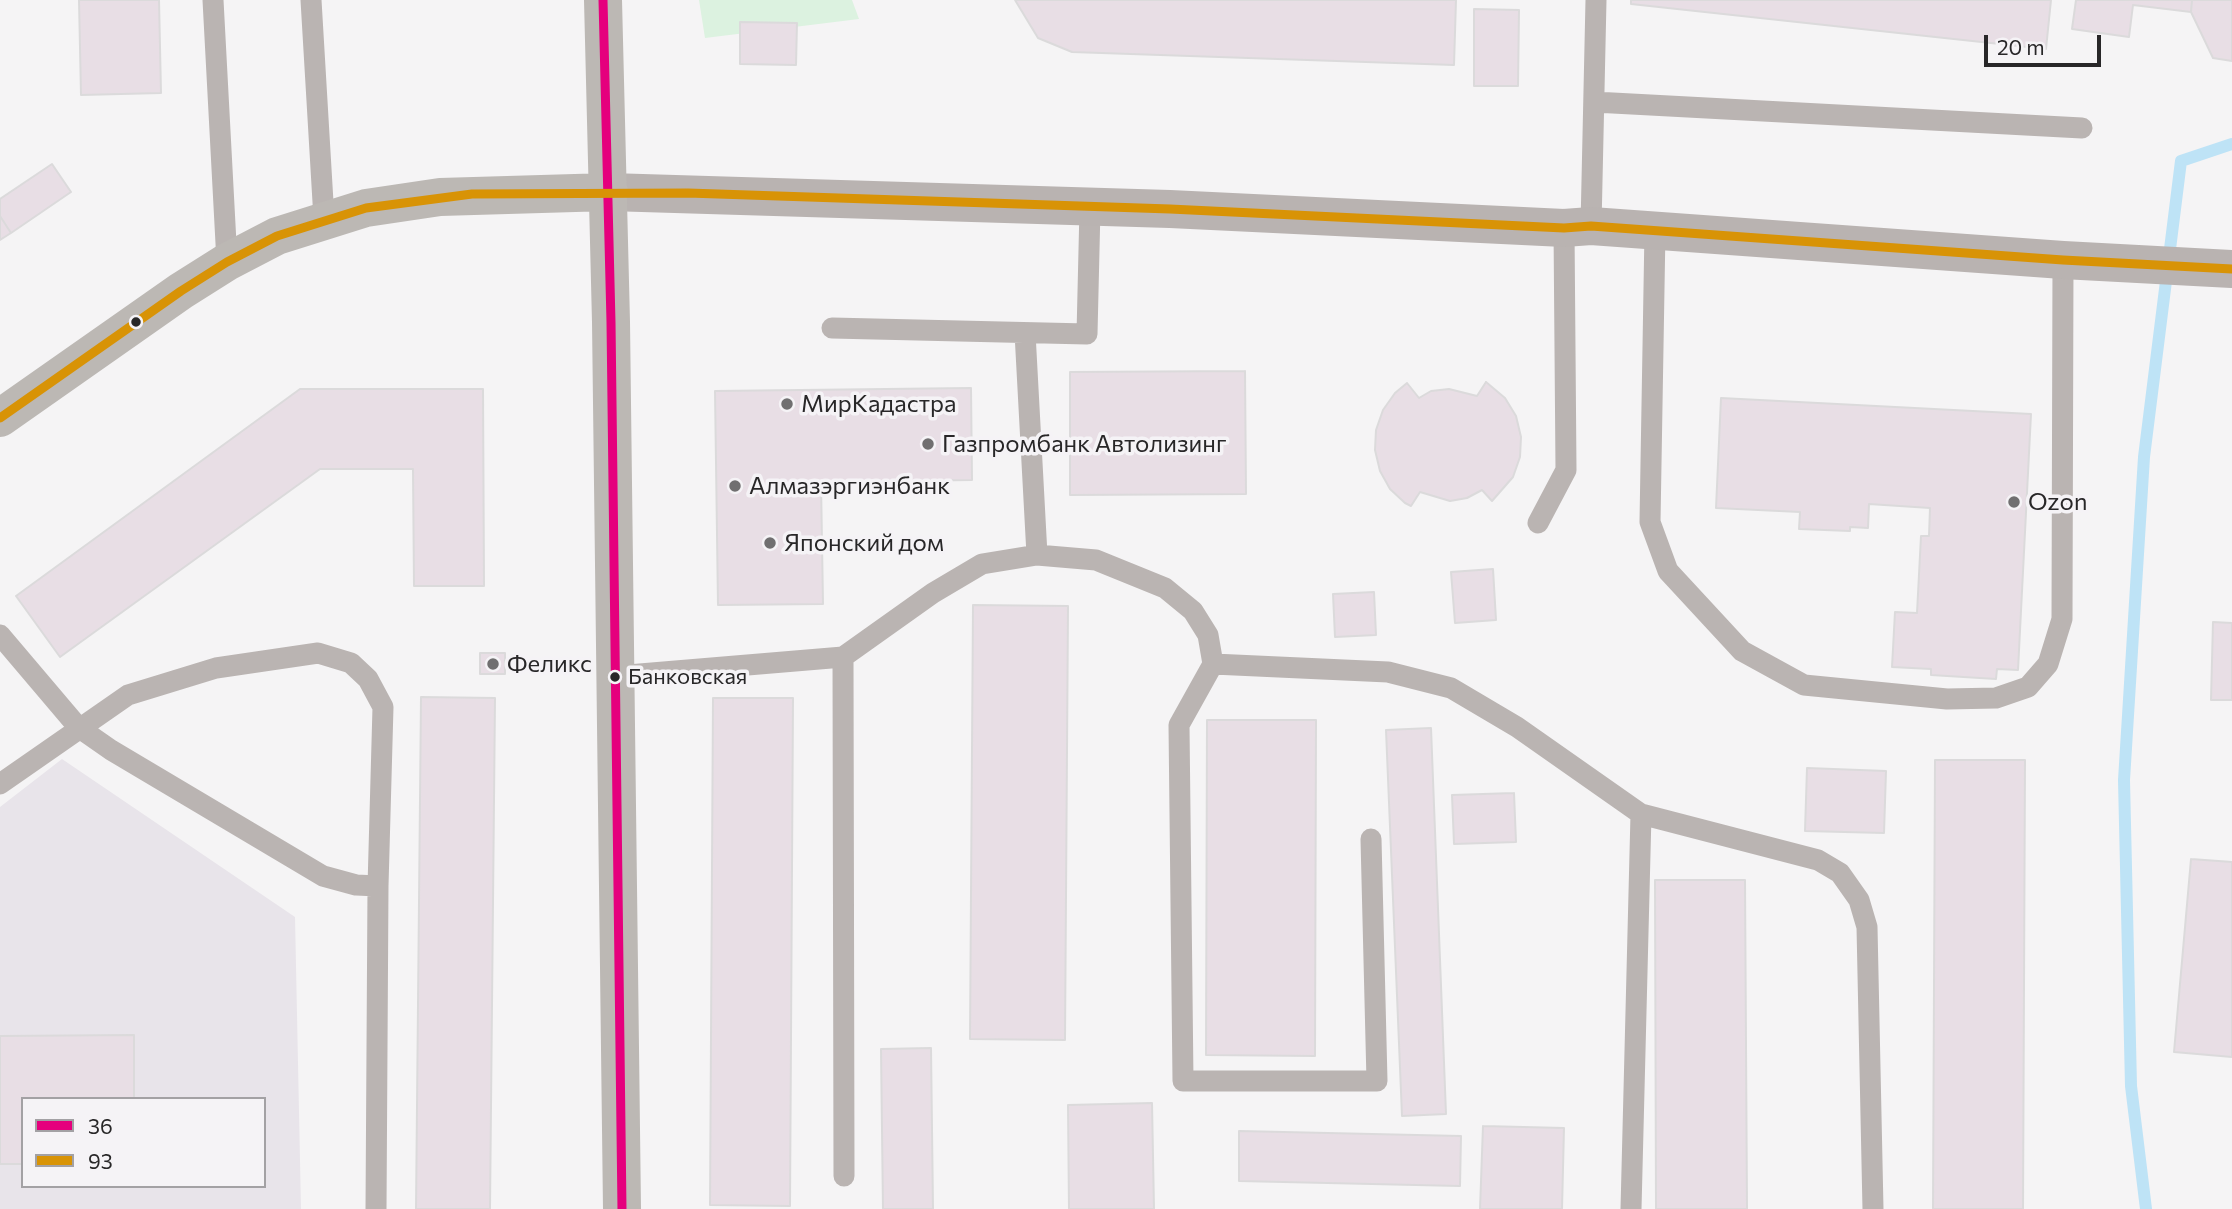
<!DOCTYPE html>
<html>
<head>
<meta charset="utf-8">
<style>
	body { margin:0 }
	#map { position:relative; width:2232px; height:1209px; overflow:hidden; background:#f5f4f5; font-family:Commissioner,sans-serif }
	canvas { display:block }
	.legend { position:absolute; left:21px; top:1097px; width:245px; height:91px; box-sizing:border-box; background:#f5f3f6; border:2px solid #a3a1a4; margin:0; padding:9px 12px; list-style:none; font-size:21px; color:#282728 }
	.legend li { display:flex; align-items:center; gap:14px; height:35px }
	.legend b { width:35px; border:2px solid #a3a1a4 }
	.scale { position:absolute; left:1984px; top:35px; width:117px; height:32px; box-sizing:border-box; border:4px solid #282728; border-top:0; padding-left:9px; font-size:21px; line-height:24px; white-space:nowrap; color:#282728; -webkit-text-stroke:5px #f5f3f6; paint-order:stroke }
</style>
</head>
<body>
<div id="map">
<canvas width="2232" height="1209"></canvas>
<ul class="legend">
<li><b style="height:9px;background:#e5007d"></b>36</li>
<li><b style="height:9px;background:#d89306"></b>93</li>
</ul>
<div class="scale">20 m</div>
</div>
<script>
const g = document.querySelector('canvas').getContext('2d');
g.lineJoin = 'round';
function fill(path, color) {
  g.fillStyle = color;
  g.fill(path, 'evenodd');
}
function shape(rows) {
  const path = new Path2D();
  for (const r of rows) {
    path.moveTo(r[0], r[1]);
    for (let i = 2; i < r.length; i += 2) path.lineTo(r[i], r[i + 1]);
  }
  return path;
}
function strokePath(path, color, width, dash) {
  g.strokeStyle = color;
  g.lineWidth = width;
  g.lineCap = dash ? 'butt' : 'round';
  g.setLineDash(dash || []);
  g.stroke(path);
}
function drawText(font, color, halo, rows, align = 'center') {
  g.font = font + ' Commissioner,sans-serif';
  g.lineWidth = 7;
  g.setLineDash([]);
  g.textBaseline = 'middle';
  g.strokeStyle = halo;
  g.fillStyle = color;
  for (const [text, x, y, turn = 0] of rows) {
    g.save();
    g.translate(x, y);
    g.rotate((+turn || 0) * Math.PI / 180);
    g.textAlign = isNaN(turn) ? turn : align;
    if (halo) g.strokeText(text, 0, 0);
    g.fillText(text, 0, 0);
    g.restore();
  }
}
fill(shape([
	[62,759,295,917,301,1209,0,1209,0,807],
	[23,1099,264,1099,264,1186,23,1186]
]), '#e8e4ea');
fill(shape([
	[699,0,852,0,859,19,705,38]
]), '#dcf2e0');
strokePath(shape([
	[2146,1209,2131,1086,2124,780,2144,457,2181,161,2232,144]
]), '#bee3f6', 12);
const building = shape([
	[79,0,159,0,161,93,81,95,79,0],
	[1015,0,1456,0,1454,65,1072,52,1038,38,1015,0],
	[1631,0,2051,0,2046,49,1631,4,1631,0],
	[2076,0,2192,0,2191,12,2133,5,2129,37,2072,29,2076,0],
	[2192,0,2232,0,2232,61,2213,58,2191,12,2192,0],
	[1474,9,1519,10,1518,86,1474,86,1474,9],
	[740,22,797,23,796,65,740,64,740,22],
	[52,164,71,192,11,233,0,216,0,199,52,164],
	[0,216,11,233,0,240,0,216],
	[1245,371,1246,494,1070,495,1070,372,1245,371],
	[1486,382,1505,398,1516,416,1521,437,1520,457,1513,477,1492,501,1482,490,1467,498,1450,501,1420,492,1411,506,1405,503,1390,489,1380,471,1375,450,1376,430,1383,410,1395,393,1407,383,1419,398,1431,391,1449,389,1477,396,1486,382],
	[971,388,972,480,821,482,823,604,718,605,715,391,971,388],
	[300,389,483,389,484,586,414,586,413,469,320,469,60,657,16,596,300,389],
	[1721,398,2031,414,2018,670,1997,669,1996,679,1931,675,1931,669,1892,667,1895,612,1917,613,1921,536,1929,536,1930,508,1869,504,1868,528,1850,527,1850,531,1799,529,1800,512,1716,508,1721,398],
	[1493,569,1496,620,1455,623,1451,572,1493,569],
	[1374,592,1376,635,1335,637,1333,594,1374,592],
	[973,605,1068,606,1065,1040,970,1039,973,605],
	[2213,622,2232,623,2232,700,2211,700,2213,622],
	[480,653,505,653,505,674,480,674,480,653],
	[421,697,495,698,490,1209,416,1209,421,697],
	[713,698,793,698,790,1206,710,1205,713,698],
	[1207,720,1316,720,1315,1056,1206,1055,1207,720],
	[1431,728,1446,1114,1402,1116,1386,730,1431,728],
	[1935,760,2025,760,2023,1209,1933,1209,1935,760],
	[1807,768,1886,771,1884,833,1805,831,1807,768],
	[1514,793,1516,842,1454,844,1452,795,1514,793],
	[2191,859,2232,862,2232,1057,2174,1052,2191,859],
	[1655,880,1745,880,1747,1209,1656,1209,1655,880],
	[134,1035,134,1099,23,1099,23,1164,0,1164,0,1036,134,1035],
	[931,1048,933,1209,883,1209,881,1049,931,1048],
	[1152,1103,1154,1209,1069,1209,1068,1105,1152,1103],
	[1483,1126,1564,1128,1562,1209,1480,1209,1483,1126],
	[1239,1131,1461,1136,1460,1186,1239,1181,1239,1131]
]);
fill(building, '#e8dee5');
strokePath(building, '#dbdadb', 2);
strokePath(shape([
	[213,0,227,262],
	[311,0,324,219],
	[1594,102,2082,128],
	[1591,226,1596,0],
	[1655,230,1650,522,1668,571,1742,651,1804,685,1947,699,1996,698,2028,687,2048,664,2062,619,2063,260],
	[832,328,1087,334,1090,208],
	[1025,333,1037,555],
	[1538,523,1566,470,1564,228],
	[0,635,78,727,111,750,323,876,356,885,378,886,376,1209],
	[843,657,844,1176],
	[1213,664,1388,672,1451,688,1517,727,1641,814,1631,1209],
	[616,676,843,657,933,593,982,564,1037,555,1096,560,1165,588,1193,611,1208,635,1213,664,1179,725,1183,1081,1377,1081,1371,839],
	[0,784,128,695,216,668,318,653,351,663,368,679,383,707,378,886],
	[1641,814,1818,860,1840,873,1859,900,1867,927,1873,1209]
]), '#bab4b2', 21);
strokePath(shape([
	[609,192,1170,209,1564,228,1591,226,2063,260,2232,269]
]), '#b9b3b1', 38);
strokePath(shape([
	[603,0,611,322,622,1209],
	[0,418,181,291,227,262,277,236,366,208,440,197,609,192]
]), '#bcb8b4', 38);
strokePath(shape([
	[603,0,611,322,622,1209]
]), '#e5007d', 9);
strokePath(shape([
	[0,418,181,291,227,262,277,236,366,208,472,194,688,193,1170,209,1564,228,1591,226,2063,260,2232,269]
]), '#d89306', 9);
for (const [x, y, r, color] of [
	[136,322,6,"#282728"],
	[787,404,7,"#706f70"],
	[928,444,7,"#706f70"],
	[735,486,7,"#706f70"],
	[2014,502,7,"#706f70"],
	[770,543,7,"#706f70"],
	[493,664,7,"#706f70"],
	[615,677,6,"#282728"]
]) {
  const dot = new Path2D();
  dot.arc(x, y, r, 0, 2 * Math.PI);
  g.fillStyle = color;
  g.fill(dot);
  strokePath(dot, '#f5f3f6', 2.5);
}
drawText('22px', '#282728', '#f5f3f6', [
	["Банковская",628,677]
], 'left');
drawText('24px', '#282728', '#f5f3f6', [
	["МирКадастра",801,404],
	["Газпромбанк Автолизинг",942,444],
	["Алмазэргиэнбанк",749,486],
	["Ozon",2028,502],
	["Японский дом",784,543],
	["Феликс",507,664]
], 'left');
</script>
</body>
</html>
